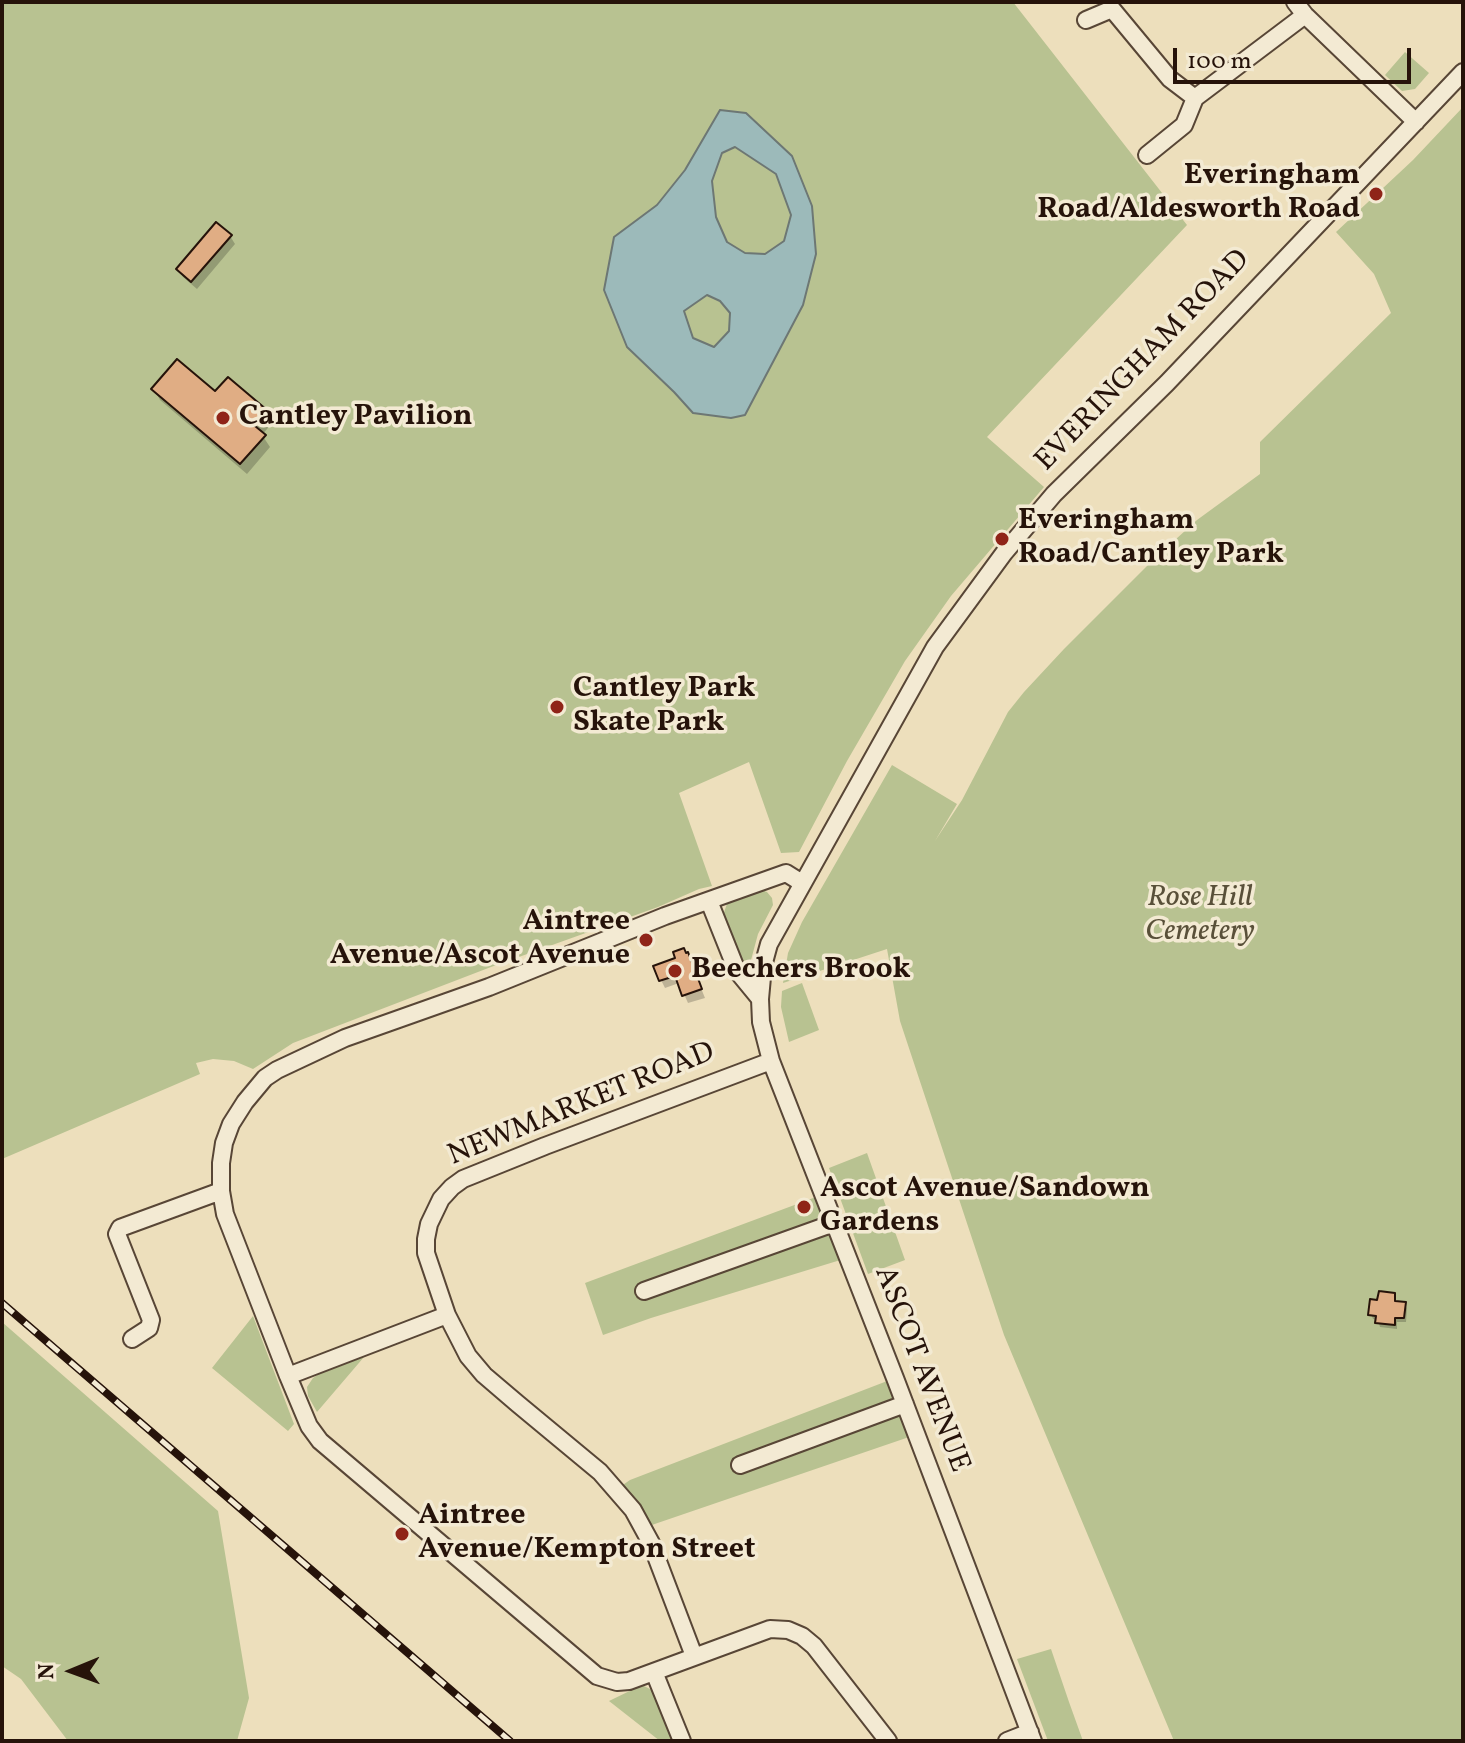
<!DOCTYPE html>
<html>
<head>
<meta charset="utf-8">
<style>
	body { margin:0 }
	#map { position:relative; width:1465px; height:1743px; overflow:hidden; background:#eddfbc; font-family:Vollkorn,serif }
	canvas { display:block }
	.frame { position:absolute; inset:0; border:4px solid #26130a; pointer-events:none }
	.north { position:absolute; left:32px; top:1631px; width:80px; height:80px; -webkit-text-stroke:6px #f3ead3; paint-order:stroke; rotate:269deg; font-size:22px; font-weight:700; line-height:32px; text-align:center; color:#26130a }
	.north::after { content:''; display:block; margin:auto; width:28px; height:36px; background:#26130a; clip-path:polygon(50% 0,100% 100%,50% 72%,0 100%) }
	.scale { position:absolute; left:1173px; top:48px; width:238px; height:36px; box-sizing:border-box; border:4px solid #26130a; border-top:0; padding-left:10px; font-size:24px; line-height:28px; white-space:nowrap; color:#26130a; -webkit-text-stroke:6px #f3ead3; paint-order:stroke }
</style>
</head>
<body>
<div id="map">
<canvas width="1465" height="1743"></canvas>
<div class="frame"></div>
<div class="north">N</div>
<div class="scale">100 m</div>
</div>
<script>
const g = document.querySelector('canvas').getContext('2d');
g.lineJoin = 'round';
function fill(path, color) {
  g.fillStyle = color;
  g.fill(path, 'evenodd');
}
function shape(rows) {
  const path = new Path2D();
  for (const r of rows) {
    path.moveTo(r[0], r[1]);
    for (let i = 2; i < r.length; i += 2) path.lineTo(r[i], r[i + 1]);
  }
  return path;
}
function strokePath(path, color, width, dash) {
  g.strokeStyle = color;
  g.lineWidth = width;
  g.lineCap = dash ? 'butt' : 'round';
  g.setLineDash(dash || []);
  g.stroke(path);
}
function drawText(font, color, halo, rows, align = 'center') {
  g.font = font + ' Vollkorn,serif';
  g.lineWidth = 7;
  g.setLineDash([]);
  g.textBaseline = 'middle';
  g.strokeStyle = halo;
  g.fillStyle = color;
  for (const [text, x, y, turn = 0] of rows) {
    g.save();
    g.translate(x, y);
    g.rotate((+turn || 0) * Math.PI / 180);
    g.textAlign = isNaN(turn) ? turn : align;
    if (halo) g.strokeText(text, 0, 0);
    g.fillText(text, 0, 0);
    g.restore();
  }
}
fill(shape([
	[2,2,1013,2,1187,225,987,437,1044,487,951,596,905,661,847,761,799,852,781,853,749,762,679,793,712,886,699,889,658,907,491,967,293,1043,253,1069,234,1061,213,1059,196,1063,200,1074,2,1159],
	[1405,52,1429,73,1415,89,1402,91,1385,75],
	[1463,107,1463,1741,1174,1741,1004,1335,900,1021,887,949,783,983,788,953,802,922,892,765,957,804,935,841,962,800,1008,712,1024,692,1064,649,1154,559,1197,520,1260,474,1260,442,1391,313,1374,274,1336,232,1413,160],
	[760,889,767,892,772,898,773,905,758,934,751,960,745,963,739,957,723,915,728,901],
	[802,983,819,1030,789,1042,781,1007,782,991],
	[867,1153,905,1260,868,1274,829,1168],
	[824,1194,847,1258,651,1318,603,1335,585,1283],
	[253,1316,294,1424,288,1431,212,1368],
	[2,1322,218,1511,249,1698,237,1741,68,1741,21,1679,2,1666],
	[364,1357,317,1412,308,1396,307,1387,313,1378,319,1374],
	[895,1378,915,1435,643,1528,617,1489,630,1480],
	[1051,1649,1069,1702,1083,1741,1048,1741,1017,1659],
	[642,1685,650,1689,658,1699,678,1741,660,1741,609,1701]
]), '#b8c291');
const water = shape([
	[720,110,746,113,792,156,812,206,816,254,803,305,745,415,731,418,693,413,674,392,627,347,604,290,614,237,657,205,685,170,720,110],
	[735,147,776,174,791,215,784,241,765,254,745,253,727,242,716,217,712,181,722,153,735,147],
	[707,295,720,301,730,313,729,331,714,347,693,338,684,311,707,295]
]);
fill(water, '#9cbaba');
strokePath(water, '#6d7774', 2);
fill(shape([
	[230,236,235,244,197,289,183,277,178,269],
	[228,380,266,412,272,423,262,435,270,447,247,474,160,400,154,389,215,394],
	[687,954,705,998,688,1003,679,983,665,988,661,980],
	[1394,1295,1397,1303,1405,1304,1407,1309,1406,1322,1397,1322,1397,1329,1380,1327,1378,1320,1373,1319,1371,1314,1379,1302]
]), '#0003');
const building = shape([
	[216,222,232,235,191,282,176,269,216,222],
	[177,359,215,391,228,377,267,410,255,426,266,435,240,464,151,389,177,359],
	[684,948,686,953,688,952,702,989,682,996,675,976,659,981,653,966,675,958,673,952,684,948],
	[1379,1291,1395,1293,1395,1301,1406,1302,1404,1318,1395,1318,1395,1325,1375,1323,1376,1316,1368,1315,1370,1299,1377,1300,1379,1291]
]);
fill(building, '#e0ad84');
strokePath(building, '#26130a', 2);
const minor = shape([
	[1295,2,1305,15,1416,122],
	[1086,20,1112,9,1170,79,1195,98,1305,15],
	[1147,155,1184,125,1195,98],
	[802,883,786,873,665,916,489,987,345,1038,277,1070,265,1078,245,1102,231,1124,224,1143,221,1163,221,1191,225,1214,288,1376,309,1426,320,1441,597,1676,617,1682,629,1681,770,1629,788,1630,802,1636,814,1646,888,1741],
	[709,901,737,971,760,999],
	[644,1291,834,1223],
	[132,1339,149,1328,151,1320,117,1234,120,1228,221,1191],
	[288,1376,447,1315],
	[740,1465,905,1404],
	[694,1656,651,1543,633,1510,600,1472,518,1404,484,1375,468,1356,447,1315,426,1253,426,1239,429,1224,441,1199,452,1187,463,1179,545,1146,771,1061],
	[654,1672,682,1741],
	[1007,1741,1030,1732],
	[1033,1741,895,1378,771,1061,761,1022,760,999,763,966,769,944,935,647,1004,553,1054,494,1167,383,1463,72]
]);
strokePath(minor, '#584636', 20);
strokePath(minor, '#f3ead3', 16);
const rail = shape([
	[2,1303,510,1741]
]);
strokePath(rail, '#26130a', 8);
strokePath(rail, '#f3ead3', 5, [15]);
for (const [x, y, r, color] of [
	[1376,194,8,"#8f2418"],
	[223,418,8,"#8f2418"],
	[1002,539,8,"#8f2418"],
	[557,707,8,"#8f2418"],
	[646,940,8,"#8f2418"],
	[675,971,8,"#8f2418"],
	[804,1207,8,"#8f2418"],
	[402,1534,8,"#8f2418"]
]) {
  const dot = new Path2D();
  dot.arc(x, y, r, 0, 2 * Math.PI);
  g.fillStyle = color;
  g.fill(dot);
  strokePath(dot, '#f3ead3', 3);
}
drawText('bold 30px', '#26130a', '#f3ead3', [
	["Everingham",1360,177,"right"],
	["Road/Aldesworth Road",1360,211,"right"],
	["Cantley Pavilion",239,418],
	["Everingham",1018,522],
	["Road/Cantley Park",1018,556],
	["Cantley Park",573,690],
	["Skate Park",573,724],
	["Aintree",630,923,"right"],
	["Avenue/Ascot Avenue",630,957,"right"],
	["Beechers Brook",691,971],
	["Ascot Avenue/Sandown",820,1190],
	["Gardens",820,1224],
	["Aintree",418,1517],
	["Avenue/Kempton Street",418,1551]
], 'left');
drawText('30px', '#26130a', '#f3ead3', [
	["EVERINGHAM ROAD",1144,362,-46],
	["NEWMARKET ROAD",582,1106,-22],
	["ASCOT AVENUE",920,1370,69]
]);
drawText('italic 30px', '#595039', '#f3ead3', [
	["Rose Hill",1200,899],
	["Cemetery",1200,933]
]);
</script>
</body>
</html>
